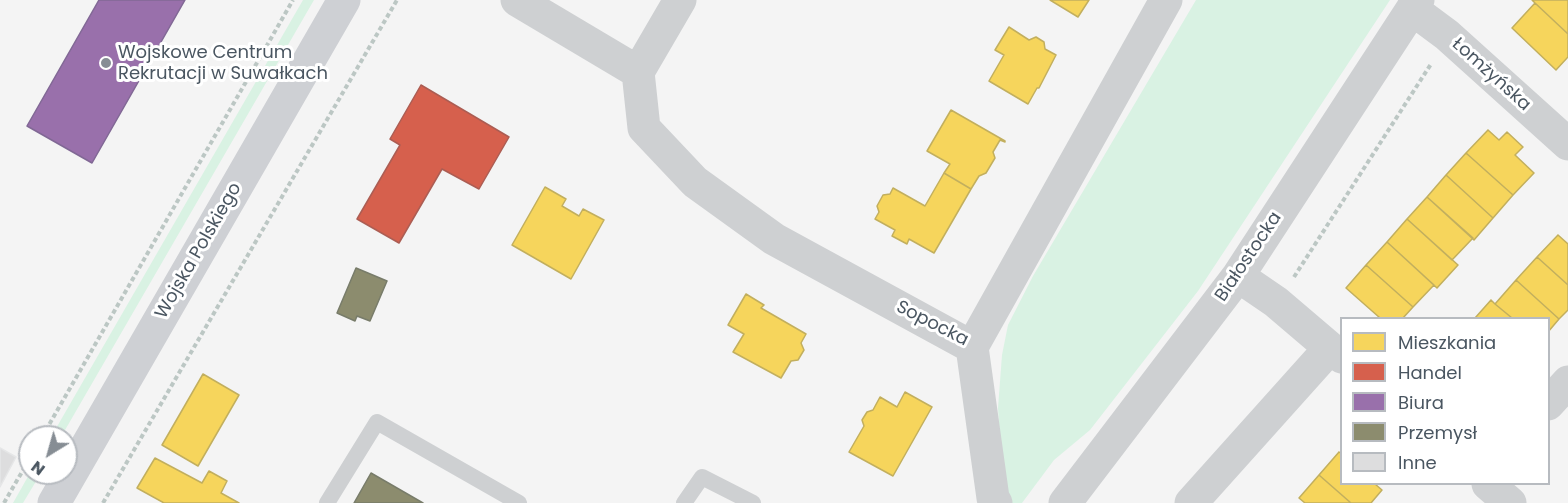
<!DOCTYPE html>
<html>
<head>
<meta charset="utf-8">
<style>
	body { margin:0 }
	#map { position:relative; width:1568px; height:503px; overflow:hidden; background:#f4f4f4; font-family:Poppins,sans-serif }
	canvas { display:block }
	.legend { position:absolute; left:1340px; top:317px; width:210px; height:168px; box-sizing:border-box; background:#fff; border:2px solid #b7bbc0; margin:0; padding:8px 10px; list-style:none; font-size:18px; color:#4a5661 }
	.legend li { display:flex; align-items:center; gap:12px; height:30px }
	.legend b { width:30px; border:2px solid #b7bbc0 }
	.north { position:absolute; left:18px; top:425px; width:60px; height:60px; box-sizing:border-box; background:#fff; border:2px solid #b7bbc0; border-radius:50%; rotate:217deg; font-size:16px; font-weight:700; line-height:24px; text-align:center; color:#4a5661 }
	.north::after { content:''; display:block; margin:auto; width:21px; height:27px; background:#868d94; clip-path:polygon(50% 0,100% 100%,50% 72%,0 100%) }
</style>
</head>
<body>
<div id="map">
<canvas width="1568" height="503"></canvas>
<ul class="legend">
<li><b style="height:16px;background:#f6d55c"></b>Mieszkania</li>
<li><b style="height:16px;background:#d6604d"></b>Handel</li>
<li><b style="height:16px;background:#9970ab"></b>Biura</li>
<li><b style="height:16px;background:#8c8c6e"></b>Przemysł</li>
<li><b style="height:16px;background:#ddddde"></b>Inne</li>
</ul>
<div class="north">N</div>
</div>
<script>
const g = document.querySelector('canvas').getContext('2d');
g.lineJoin = 'round';
function fill(path, color) {
  g.fillStyle = color;
  g.fill(path, 'evenodd');
}
function shape(rows) {
  const path = new Path2D();
  for (const r of rows) {
    path.moveTo(r[0], r[1]);
    for (let i = 2; i < r.length; i += 2) path.lineTo(r[i], r[i + 1]);
  }
  return path;
}
function strokePath(path, color, width, dash) {
  g.strokeStyle = color;
  g.lineWidth = width;
  g.lineCap = dash ? 'butt' : 'round';
  g.setLineDash(dash || []);
  g.stroke(path);
}
function drawText(font, color, halo, rows, align = 'center') {
  g.font = font + ' Poppins,sans-serif';
  g.lineWidth = 6;
  g.setLineDash([]);
  g.textBaseline = 'middle';
  g.strokeStyle = halo;
  g.fillStyle = color;
  for (const [text, x, y, turn = 0] of rows) {
    g.save();
    g.translate(x, y);
    g.rotate((+turn || 0) * Math.PI / 180);
    g.textAlign = isNaN(turn) ? turn : align;
    if (halo) g.strokeText(text, 0, 0);
    g.fillText(text, 0, 0);
    g.restore();
  }
}
fill(shape([
	[303,0,314,0,61,437,51,437],
	[1196,0,1390,0,1198,291,1090,430,1054,460,1022,503,1008,503,1003,491,998,408,1002,355,1008,325,1033,276],
	[30,473,41,473,23,503,13,503]
]), '#d9f2e3');
const homes = shape([
	[1050,0,1089,0,1078,17,1050,0],
	[1532,0,1568,0,1568,34,1535,3,1532,0],
	[1535,3,1568,34,1568,57,1556,70,1512,28,1535,3],
	[1009,27,1029,40,1036,37,1044,42,1045,49,1056,55,1039,88,1037,88,1028,104,989,81,1004,55,995,50,1009,27],
	[951,110,1005,141,1005,142,1000,140,993,152,995,158,986,173,979,176,971,189,944,173,950,164,927,151,951,110],
	[1488,130,1499,140,1507,132,1523,147,1515,155,1534,173,1513,195,1466,153,1488,130],
	[1466,153,1513,195,1493,218,1446,175,1466,153],
	[944,173,971,189,934,253,909,239,907,244,892,236,895,230,875,219,879,212,877,206,883,195,890,194,893,188,925,206,944,173],
	[1446,175,1493,218,1474,240,1427,197,1446,175],
	[545,187,566,199,562,206,579,216,583,209,604,220,571,279,512,245,545,187],
	[1427,197,1473,238,1452,260,1407,219,1427,197],
	[1407,219,1458,265,1437,288,1387,242,1407,219],
	[1558,235,1568,244,1568,285,1537,257,1558,235],
	[1387,242,1434,285,1413,307,1366,265,1387,242],
	[1537,257,1568,285,1568,310,1559,319,1516,280,1537,257],
	[1366,265,1413,307,1403,318,1380,318,1346,288,1366,265],
	[1516,280,1559,319,1548,332,1548,318,1512,318,1495,304,1516,280],
	[746,294,764,305,761,308,806,334,801,343,804,350,798,360,791,361,781,378,733,352,744,334,728,325,746,294],
	[1491,300,1495,304,1512,318,1475,318,1491,300],
	[203,374,239,395,198,466,162,445,203,374],
	[905,392,932,407,893,476,849,452,864,426,862,420,867,412,873,410,880,397,897,407,905,392],
	[1339,452,1342,454,1342,484,1375,484,1382,490,1371,503,1351,503,1319,475,1339,452],
	[155,458,202,483,209,471,227,481,221,493,239,503,164,503,137,488,155,458],
	[1319,475,1351,503,1305,503,1299,498,1319,475]
]);
fill(homes, '#f6d55c');
strokePath(homes, '#c2af5e', 1.5);
const shops = shape([
	[421,85,509,137,479,189,442,169,399,243,357,219,400,145,390,139,421,85]
]);
fill(shops, '#d6604d');
strokePath(shops, '#ac5d53', 1.5);
const offices = shape([
	[99,0,185,0,92,163,27,126,99,0]
]);
fill(offices, '#9970ab');
strokePath(offices, '#816895', 1.5);
const industry = shape([
	[356,268,387,281,370,321,357,316,355,321,337,313,356,268],
	[371,473,423,503,354,503,371,473]
]);
fill(industry, '#8c8c6e');
strokePath(industry, '#787c6a', 1.5);
const building = shape([
	[0,448,16,457,0,487,0,448]
]);
fill(building, '#ddddde');
strokePath(building, '#e5e6e7', 1.5);
strokePath(shape([
	[1294,277,1431,64],
	[42,437,293,0],
	[4,503,30,458],
	[103,503,397,0]
]), '#bcc7c4', 4, [4.5, 3]);
strokePath(shape([
	[327,503,377,422,519,503],
	[684,503,702,477,753,503]
]), '#ced0d2', 16);
strokePath(shape([
	[517,0,638,72,644,128,695,182,774,239,972,347],
	[1412,9,1447,35,1568,144],
	[638,72,680,0],
	[1238,276,1276,302,1330,348],
	[972,347,1166,0],
	[972,347,993,498,996,503],
	[1548,404,1568,382],
	[1488,484,1510,503],
	[1065,503,1238,276,1418,0],
	[1191,503,1330,348,1342,357]
]), '#ced0d2', 33);
strokePath(shape([
	[54,503,344,0]
]), '#ced0d4', 33);
for (const [x, y, r, color] of [
	[106,63,6,"#868d94"]
]) {
  const dot = new Path2D();
  dot.arc(x, y, r, 0, 2 * Math.PI);
  g.fillStyle = color;
  g.fill(dot);
  strokePath(dot, '#fff', 2);
}
drawText('18px', '#4a5661', '#fff', [
	["Wojskowe Centrum",118,53],
	["Rekrutacji w Suwałkach",118,74]
], 'left');
drawText('18px', '#4a5661', '#fff', [
	["Łomżyńska",1491,75,42],
	["Wojska Polskiego",199,251,-60],
	["Białostocka",1249,257,-56],
	["Sopocka",932,324,27]
]);
</script>
</body>
</html>
